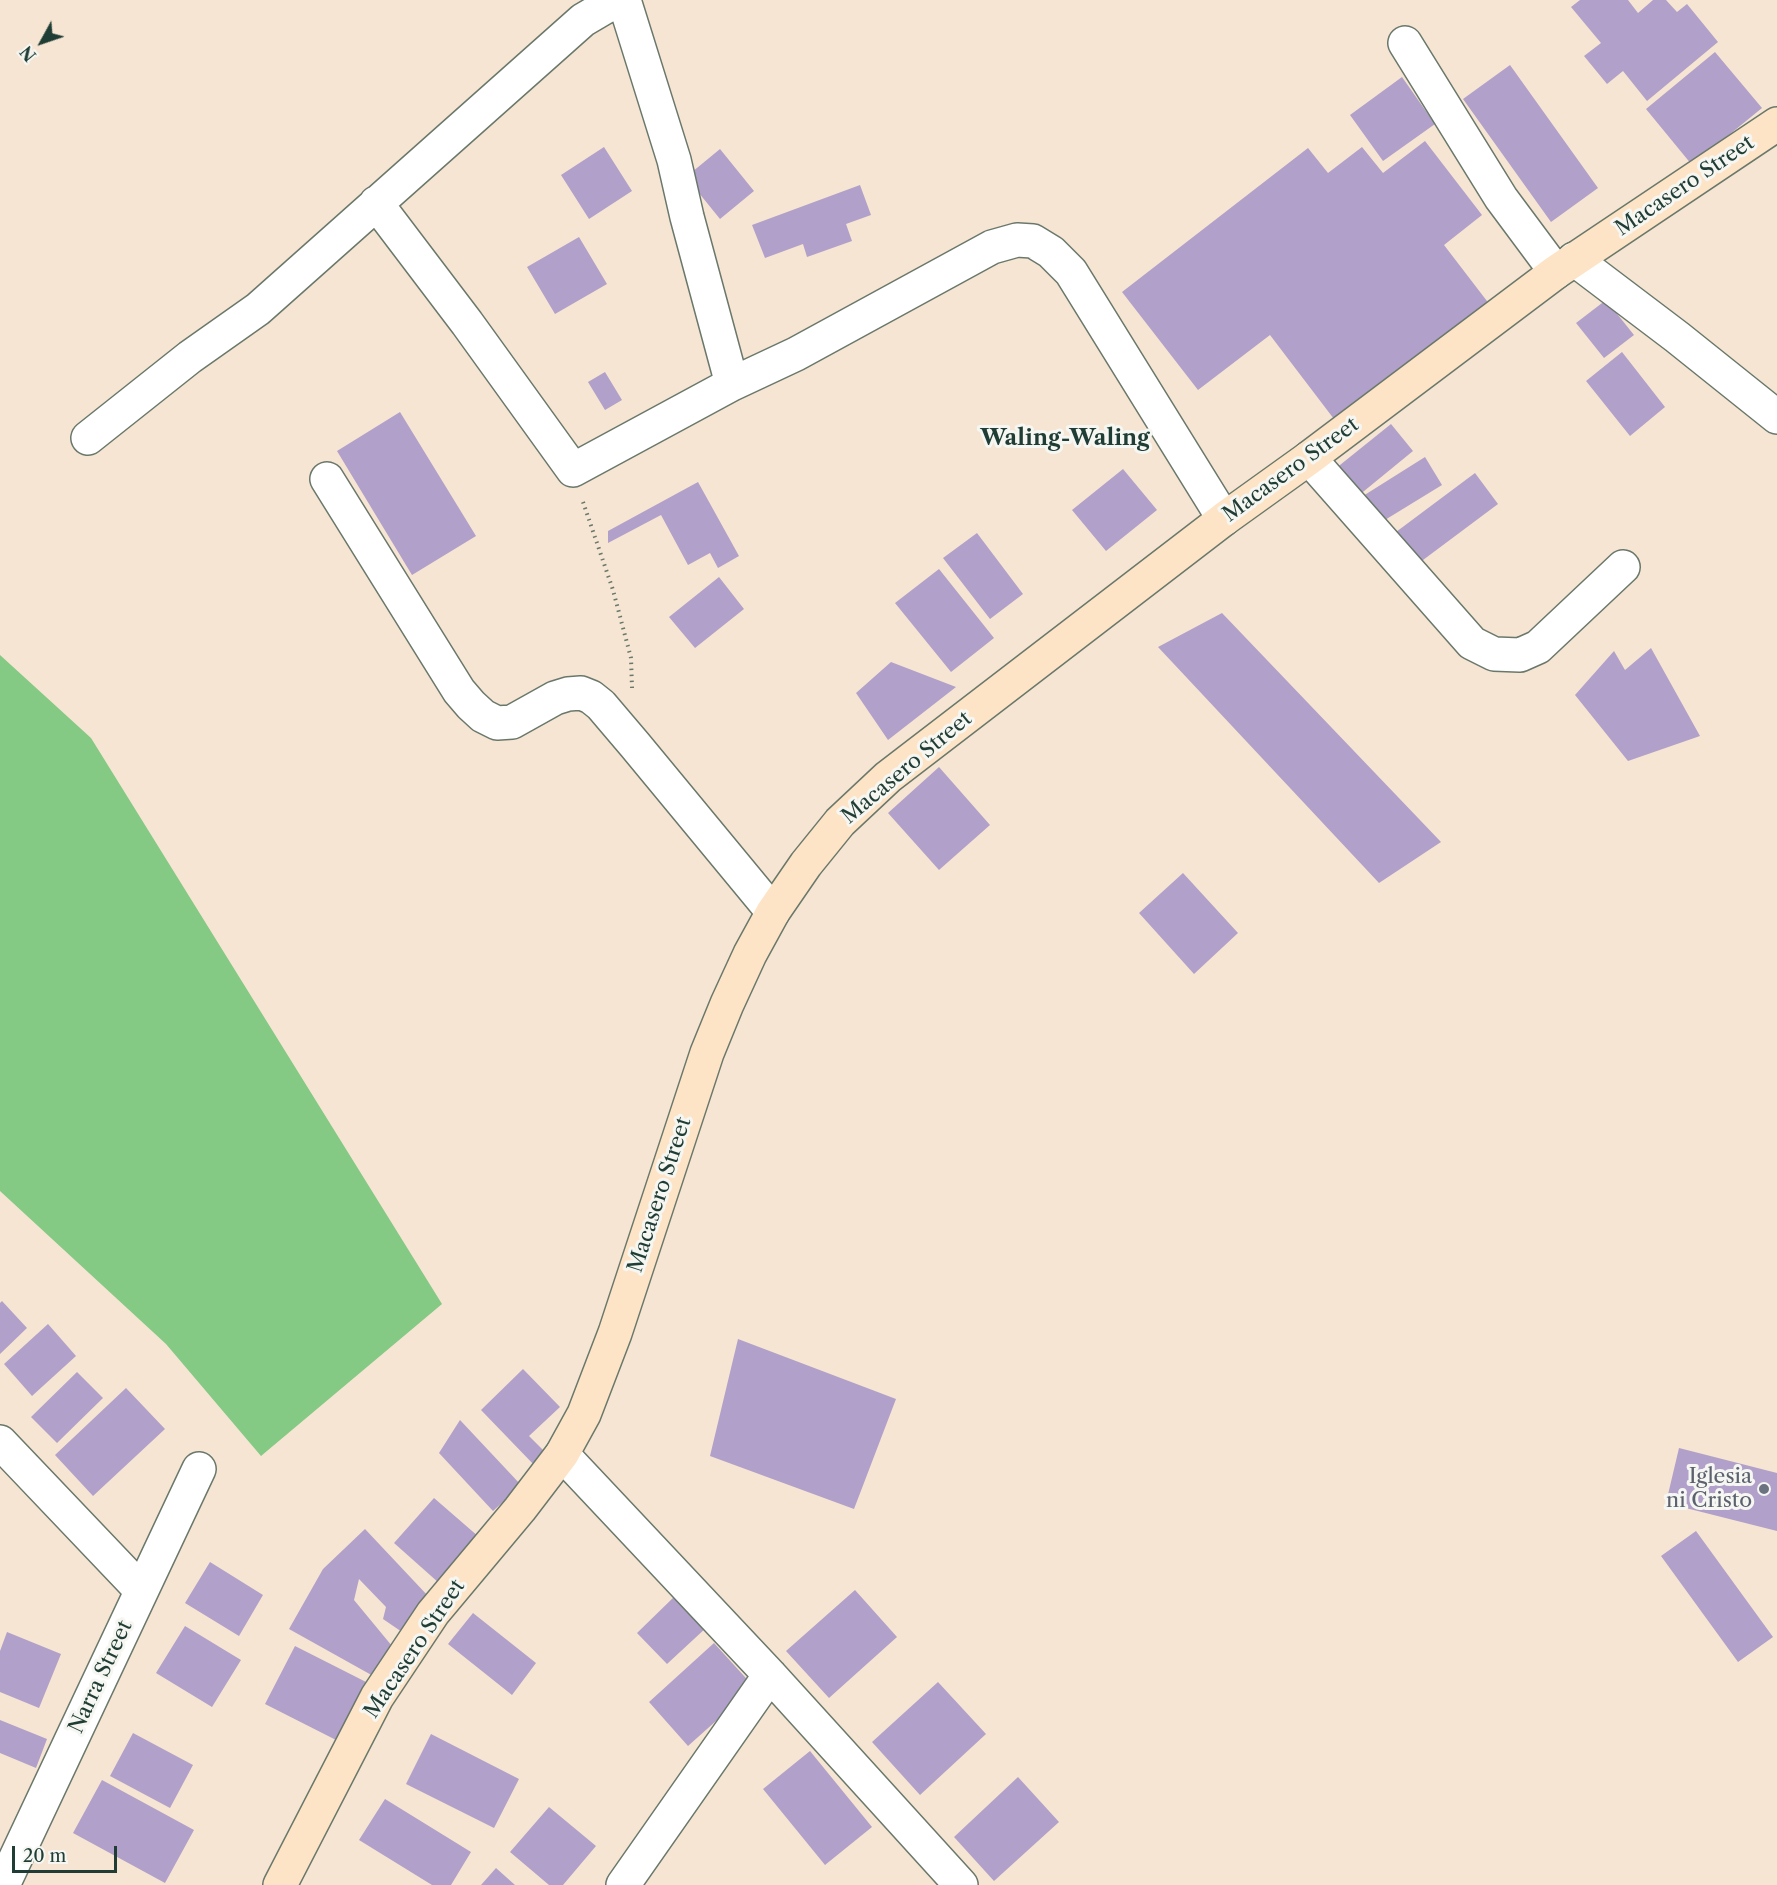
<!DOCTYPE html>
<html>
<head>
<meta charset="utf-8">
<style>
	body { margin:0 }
	#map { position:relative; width:1777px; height:1885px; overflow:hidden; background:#f5e5d2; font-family:"Libre Caslon Text",serif }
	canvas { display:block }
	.north { position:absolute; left:12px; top:12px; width:60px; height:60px; -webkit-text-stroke:4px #f6f6f2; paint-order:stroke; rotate:230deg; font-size:16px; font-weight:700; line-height:24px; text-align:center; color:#1f3d34 }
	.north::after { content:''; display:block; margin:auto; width:21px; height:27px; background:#1f3d34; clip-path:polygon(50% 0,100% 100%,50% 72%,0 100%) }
	.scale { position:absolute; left:12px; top:1846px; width:105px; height:27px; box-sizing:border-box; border:3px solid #1f3d34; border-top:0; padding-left:8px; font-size:18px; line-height:21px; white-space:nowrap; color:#1f3d34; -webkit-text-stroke:4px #f6f6f2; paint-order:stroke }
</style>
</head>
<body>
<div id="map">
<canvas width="1777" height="1885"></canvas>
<div class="north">N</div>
<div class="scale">20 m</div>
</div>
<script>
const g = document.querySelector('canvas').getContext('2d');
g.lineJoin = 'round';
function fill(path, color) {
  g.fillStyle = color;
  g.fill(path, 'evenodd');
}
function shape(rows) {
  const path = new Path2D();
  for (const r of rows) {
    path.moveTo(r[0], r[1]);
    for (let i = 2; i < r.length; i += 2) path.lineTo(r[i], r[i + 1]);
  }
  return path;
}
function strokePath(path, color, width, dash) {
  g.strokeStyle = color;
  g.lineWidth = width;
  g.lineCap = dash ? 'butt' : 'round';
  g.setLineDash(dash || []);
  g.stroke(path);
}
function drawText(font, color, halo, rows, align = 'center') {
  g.font = font + ' "Libre Caslon Text",serif';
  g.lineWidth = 6;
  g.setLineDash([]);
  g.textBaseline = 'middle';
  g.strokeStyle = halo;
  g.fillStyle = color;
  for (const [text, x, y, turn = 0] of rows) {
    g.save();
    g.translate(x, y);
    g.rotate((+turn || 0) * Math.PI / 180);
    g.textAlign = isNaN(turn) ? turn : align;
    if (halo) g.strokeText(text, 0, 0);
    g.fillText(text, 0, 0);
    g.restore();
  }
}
fill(shape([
	[0,655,91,738,442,1304,261,1456,166,1344,0,1191]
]), '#84c984');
fill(shape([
	[1580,0,1628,0,1638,13,1653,0,1666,0,1677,12,1687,4,1718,42,1647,101,1623,71,1607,84,1584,56,1601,43,1571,7],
	[1715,52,1762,108,1692,165,1646,109],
	[1510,65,1598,188,1551,222,1463,99],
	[1402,77,1435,124,1383,161,1350,115],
	[1425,141,1482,215,1444,245,1490,305,1337,423,1270,335,1198,390,1122,292,1308,148,1328,173,1362,147,1383,173],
	[604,147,632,191,589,219,561,175],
	[720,149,754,191,720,219,686,177],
	[860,185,871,215,846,224,852,241,807,257,803,244,765,258,752,225],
	[579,237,607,284,555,314,527,267],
	[1606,300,1634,335,1604,358,1576,323],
	[1622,352,1665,407,1630,436,1586,381],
	[605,372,622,400,605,410,588,382],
	[400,412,476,536,412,575,337,451],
	[1391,424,1413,451,1358,496,1335,469],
	[1425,457,1442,485,1380,523,1363,496],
	[1123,469,1157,510,1106,551,1072,510],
	[1475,473,1498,504,1419,563,1396,532],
	[698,482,739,556,718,568,710,553,688,565,661,515,608,543,608,531],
	[977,533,1023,594,990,619,943,558],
	[939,569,994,638,951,672,895,603],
	[719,577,744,609,695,648,669,617],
	[1222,613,1441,842,1379,883,1158,647],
	[1651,648,1700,736,1628,761,1575,695,1614,651,1625,670],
	[891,662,956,687,888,740,856,693],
	[939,767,990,825,939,870,888,813],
	[1183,873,1238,933,1194,974,1139,913],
	[2,1301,27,1328,0,1354,0,1303],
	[48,1324,76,1356,32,1396,4,1364],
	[738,1339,896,1399,854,1509,710,1456],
	[523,1369,560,1407,529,1436,548,1455,536,1467,481,1410],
	[77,1372,103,1398,57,1443,31,1417],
	[126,1388,165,1429,93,1496,55,1455],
	[460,1420,521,1485,493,1511,439,1453],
	[1679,1448,1777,1473,1777,1531,1666,1503],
	[434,1498,479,1537,439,1583,394,1543],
	[365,1529,429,1597,405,1634,383,1619,386,1607,359,1579,354,1600,392,1646,375,1677,289,1629,323,1569],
	[1696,1531,1773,1637,1738,1662,1661,1556],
	[210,1562,263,1595,239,1636,185,1603],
	[855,1590,897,1637,829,1698,786,1651],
	[676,1595,707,1627,667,1664,637,1633],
	[473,1613,536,1663,512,1695,448,1644],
	[185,1626,241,1660,212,1707,156,1673],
	[7,1632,61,1654,39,1708,0,1692,0,1651],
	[714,1643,754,1687,688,1746,649,1702],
	[295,1646,370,1684,340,1742,265,1704],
	[938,1682,986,1734,920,1795,872,1742],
	[0,1720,47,1739,36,1768,0,1753],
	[133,1733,193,1765,170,1808,110,1776],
	[431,1734,519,1779,494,1828,406,1784],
	[810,1751,872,1827,825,1865,763,1789],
	[1018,1777,1059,1822,994,1881,954,1837],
	[102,1780,194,1830,165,1883,73,1833],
	[385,1799,471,1852,451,1885,432,1885,359,1840],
	[549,1807,596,1846,563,1885,549,1885,510,1852],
	[496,1868,515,1885,481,1885]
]), '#b1a0ca');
const street = shape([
	[624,0,674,160,687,217,732,384],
	[1405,43,1501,198,1556,272],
	[376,203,467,323,573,470,732,384,796,354,992,247,1017,240,1033,241,1051,252,1071,272,1224,519],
	[1574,259,1677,337,1777,417],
	[88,438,190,357,258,309,583,20,617,0],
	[1309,458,1472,643,1494,654,1520,655,1538,647,1623,567],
	[327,479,459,691,471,705,483,716,497,723,512,722,555,698,568,694,581,693,591,697,601,705,635,745,773,912],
	[0,1442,141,1590],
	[562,1454,770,1675,961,1885],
	[3,1885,199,1469],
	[623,1885,770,1675]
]);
const secondary = shape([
	[280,1885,377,1697,433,1613,520,1509,562,1454,584,1414,615,1333,707,1053,727,1004,750,954,773,912,806,864,840,822,888,777,1224,519,1309,458,1556,272,1777,124]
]);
strokePath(street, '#6a786b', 36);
strokePath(secondary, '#6a786b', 36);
strokePath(shape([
	[583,502,613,590,631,658,632,688]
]), '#6a786b', 4, [1.5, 4.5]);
strokePath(street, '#fff', 33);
strokePath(secondary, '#fee4c6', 33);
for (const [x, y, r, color] of [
	[1764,1489,6,"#6b7280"]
]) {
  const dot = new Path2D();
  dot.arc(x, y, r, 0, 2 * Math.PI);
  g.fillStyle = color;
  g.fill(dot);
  strokePath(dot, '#f6f6f2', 2);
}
drawText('21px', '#1f3d34', '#f6f6f2', [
	["Macasero Street",1685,186,-34],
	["Macasero Street",1291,470,-36],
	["Macasero Street",907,768,-40],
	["Macasero Street",660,1195,-72],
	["Macasero Street",415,1649,-56],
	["Narra Street",101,1677,-65]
]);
drawText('21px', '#5b616d', '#f6f6f2', [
	["Iglesia",1752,1477],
	["ni Cristo",1752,1501]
], 'right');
drawText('bold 22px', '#1f3d34', '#f6f6f2', [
	["Waling-Waling",1065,439]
]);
</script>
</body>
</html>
